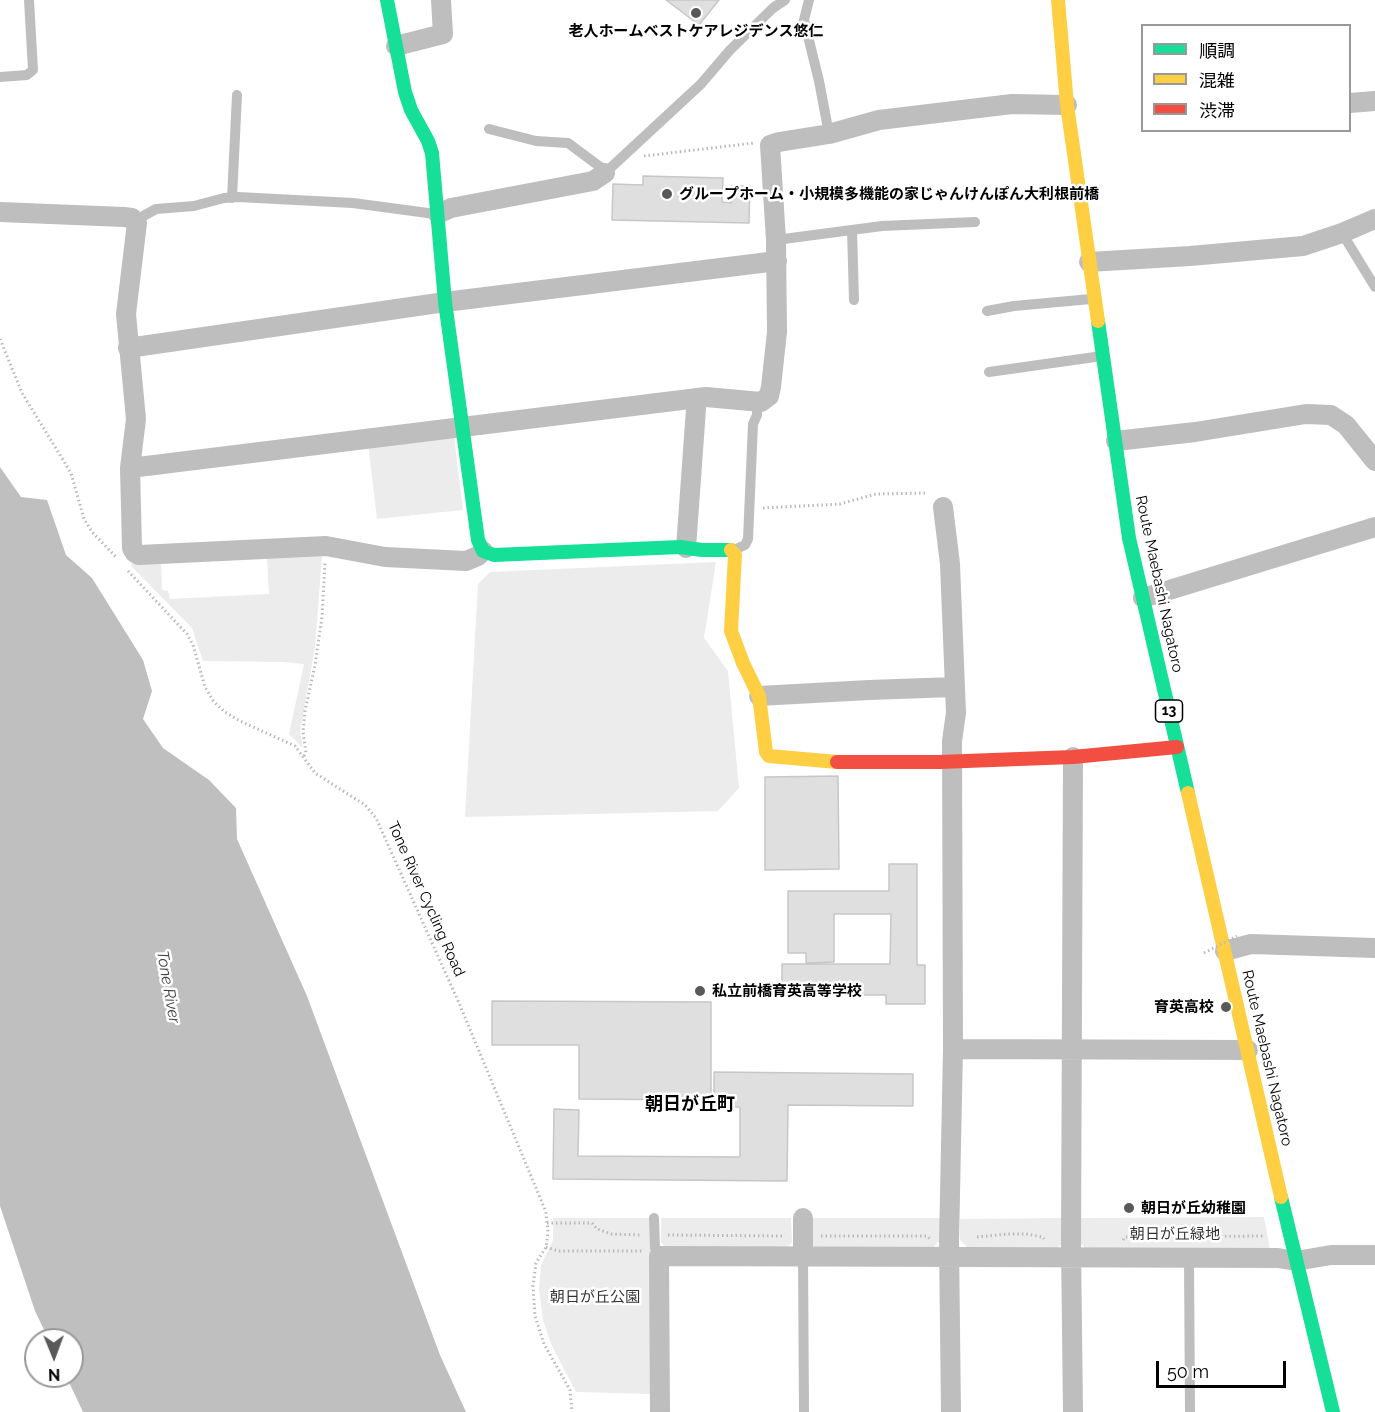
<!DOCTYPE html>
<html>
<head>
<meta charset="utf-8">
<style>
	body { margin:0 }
	#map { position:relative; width:1375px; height:1412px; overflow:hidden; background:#fff; font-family:Raleway,"Noto Sans JP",sans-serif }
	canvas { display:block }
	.legend { position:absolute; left:1141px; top:24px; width:210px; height:108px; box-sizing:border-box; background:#fff; border:2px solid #999; margin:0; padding:8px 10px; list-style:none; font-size:18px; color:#000 }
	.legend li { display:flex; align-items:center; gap:12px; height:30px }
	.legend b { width:30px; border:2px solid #999 }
	.north { position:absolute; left:24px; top:1328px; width:60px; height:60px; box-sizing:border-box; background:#fff; border:2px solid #999; border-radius:50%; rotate:179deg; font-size:16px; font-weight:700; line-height:24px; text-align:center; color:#000 }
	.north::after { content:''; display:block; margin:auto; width:21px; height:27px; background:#595959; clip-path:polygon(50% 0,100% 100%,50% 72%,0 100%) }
	.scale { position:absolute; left:1156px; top:1361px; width:130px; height:27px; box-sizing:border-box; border:3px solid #000; border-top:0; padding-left:8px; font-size:18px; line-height:21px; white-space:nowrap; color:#000; -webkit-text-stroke:4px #fff; paint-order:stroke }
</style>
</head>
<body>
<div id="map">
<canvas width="1375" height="1412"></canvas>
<ul class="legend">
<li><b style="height:8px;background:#16e098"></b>順調</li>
<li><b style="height:8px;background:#ffcf43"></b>混雑</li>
<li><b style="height:8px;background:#f24e42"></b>渋滞</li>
</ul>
<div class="north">N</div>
<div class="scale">50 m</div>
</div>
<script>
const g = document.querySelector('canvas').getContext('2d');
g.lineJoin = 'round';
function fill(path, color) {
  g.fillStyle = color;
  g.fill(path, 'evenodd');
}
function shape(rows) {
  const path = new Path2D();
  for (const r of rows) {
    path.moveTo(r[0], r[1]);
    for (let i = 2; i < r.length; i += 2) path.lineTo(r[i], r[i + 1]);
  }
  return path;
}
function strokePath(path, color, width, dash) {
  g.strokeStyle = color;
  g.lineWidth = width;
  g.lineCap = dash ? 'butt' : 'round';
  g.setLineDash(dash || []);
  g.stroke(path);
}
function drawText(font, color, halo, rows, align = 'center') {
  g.font = font + ' Raleway,"Noto Sans JP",sans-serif';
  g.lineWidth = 5;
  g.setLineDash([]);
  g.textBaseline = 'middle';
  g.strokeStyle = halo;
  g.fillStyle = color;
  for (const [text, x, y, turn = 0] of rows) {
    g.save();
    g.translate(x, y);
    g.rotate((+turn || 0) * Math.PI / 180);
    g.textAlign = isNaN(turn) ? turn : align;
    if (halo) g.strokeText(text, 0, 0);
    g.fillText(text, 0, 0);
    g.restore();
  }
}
fill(shape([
	[454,437,463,510,377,519,368,444],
	[322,556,315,647,300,732,303,748,289,734,304,664,283,662,203,661,192,628,131,566,132,563,138,561,161,558,162,590,168,591,170,599,269,594,267,558],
	[716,562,704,638,728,671,739,788,718,811,465,817,478,584,490,572],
	[1264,1217,1270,1250,1088,1251,1080,1243,1081,1218],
	[553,1218,650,1218,650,1394,576,1392,552,1346,543,1320,539,1289,541,1265,553,1240],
	[661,1218,791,1218,792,1242,787,1248,666,1247,661,1243],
	[809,1218,940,1218,940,1240,933,1248,816,1248,810,1243],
	[1063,1218,1064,1242,1057,1248,968,1248,960,1240,960,1219]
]), '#ececec');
fill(shape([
	[0,467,21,497,47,500,66,555,92,578,143,660,152,691,143,719,163,748,209,780,236,808,237,839,307,996,440,1355,466,1412,83,1412,66,1376,72,1376,72,1340,49,1340,35,1311,0,1206]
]), '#bfbfbf');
const building = shape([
	[666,0,719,0,699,25,666,0],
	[643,176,723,178,722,202,731,203,731,186,750,186,749,223,612,220,613,184,643,185,643,176],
	[838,776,839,869,765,870,765,777,838,776],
	[889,864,917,864,917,965,925,965,925,1004,886,1004,886,995,782,995,782,964,890,964,891,914,834,914,834,962,806,963,806,953,788,953,788,891,889,891,889,864],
	[492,1001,711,1002,711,1100,579,1099,579,1045,492,1045,492,1001],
	[714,1072,913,1074,913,1106,788,1105,787,1181,553,1179,554,1109,579,1110,578,1156,740,1157,740,1107,714,1107,714,1072]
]);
fill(building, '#dfdfdf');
strokePath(building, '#c7c7c7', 1.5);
strokePath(shape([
	[644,156,754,143],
	[0,339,22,393,71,473,84,519,92,532,116,557],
	[763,508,840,504,876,494,926,493],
	[128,571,187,634,193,645,205,687,214,702,225,712,240,721,295,746,315,773,365,805,376,818,459,1003,546,1212,548,1232,546,1247,536,1263,533,1286,535,1316,544,1344,570,1390,572,1412],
	[304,756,306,753,303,732,305,711,315,665,322,617,325,563],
	[547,1223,592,1223,597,1229,611,1234,641,1235],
	[668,1235,785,1236],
	[821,1236,927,1236,930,1239],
	[977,1237,1008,1234,1026,1234,1043,1237,1044,1239],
	[1123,1240,1125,1237,1265,1236],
	[546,1247,558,1251,644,1251]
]), '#b9b9b9', 3, [1.5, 3]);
strokePath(shape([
	[809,0,804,20,819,81,829,134],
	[0,77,27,75,33,70,29,0],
	[489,129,536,141,568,143,603,169,605,173,701,84,730,50,773,8,785,0],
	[232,198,237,95],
	[136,220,156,209,194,206,224,198,238,197,353,203,435,214],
	[852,230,854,300],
	[1342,233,1375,287],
	[776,240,882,226,975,222],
	[987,311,1014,306,1091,299],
	[989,372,1102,356],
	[734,550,745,545,748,539,753,424,757,415,757,403],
	[654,1218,655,1248,659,1256],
	[803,1256,804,1412],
	[1189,1259,1190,1412]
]), '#bebebe', 10);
strokePath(shape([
	[396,46,443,34,441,0],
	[1350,103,1375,101],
	[0,212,124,217,132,218,137,223,126,314,136,419,130,468,132,548,135,553,139,555,326,546,385,557,466,561,478,556,483,551],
	[438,214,451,208,593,181,605,173],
	[1089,262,1190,256,1303,246,1342,233,1375,219],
	[128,348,445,302,777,261],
	[1116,441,1195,432,1306,414,1331,415,1346,425,1375,461],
	[130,468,706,397,761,402,769,396,771,387,777,332,776,240,770,145,779,142,829,134,879,120,1012,104,1067,105],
	[943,507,950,564,956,713,952,741,953,1049,949,1243,951,1412],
	[686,548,696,409,695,399],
	[1143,598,1375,527],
	[759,696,869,690,954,687],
	[1073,757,1071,1245,1073,1412],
	[1225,951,1251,944,1375,948],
	[953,1049,1248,1050],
	[803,1256,803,1218],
	[660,1412,659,1256,1278,1258,1296,1261,1331,1255,1375,1255]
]), '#bebebe', 20);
strokePath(shape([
	[387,0,405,92,411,110,428,141,432,153,445,302,478,540,483,551,494,555,680,547,702,550,731,550],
	[1098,321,1129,538,1188,793],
	[1281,1197,1333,1412]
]), '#16e098', 14);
strokePath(shape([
	[1058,0,1067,105,1098,321],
	[731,550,735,555,731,631,743,663,759,696,766,752,769,756,837,762],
	[1188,793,1281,1197]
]), '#ffcf43', 14);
strokePath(shape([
	[837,762,939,762,1073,757,1177,747]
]), '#f24e42', 14);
strokePath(shape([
	[1204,953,1237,936]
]), '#b9b9b9', 3, [1.5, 3]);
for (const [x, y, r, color] of [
	[696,13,6,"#595959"],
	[667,194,6,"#595959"],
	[700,991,6,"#595959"],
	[1226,1007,6,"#595959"],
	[1129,1208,6,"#595959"]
]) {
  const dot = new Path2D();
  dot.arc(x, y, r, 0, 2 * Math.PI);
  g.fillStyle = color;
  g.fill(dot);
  strokePath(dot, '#fff', 2);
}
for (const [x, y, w] of [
	[1169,711,27]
]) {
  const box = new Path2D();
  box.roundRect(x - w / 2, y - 11, w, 22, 4.5);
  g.fillStyle = '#fff';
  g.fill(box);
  strokePath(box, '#000', 1.5);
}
drawText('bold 14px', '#000', null, [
	["13",1169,711]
]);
drawText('bold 15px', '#000', '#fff', [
	["老人ホームベストケアレジデンス悠仁",696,31,"center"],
	["グループホーム・小規模多機能の家じゃんけんぽん大利根前橋",679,194],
	["私立前橋育英高等学校",712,991],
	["育英高校",1214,1007,"right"],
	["朝日が丘幼稚園",1141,1208]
], 'left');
drawText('15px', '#000', '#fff', [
	["Route Maebashi Nagatoro",1159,584,78],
	["Tone River Cycling Road",426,899,66],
	["Route Maebashi Nagatoro",1267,1058,77]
]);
drawText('15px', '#333', '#fff', [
	["朝日が丘緑地",1175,1234],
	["朝日が丘公園",595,1297]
]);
drawText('italic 16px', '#444', '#fff', [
	["Tone River",168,987,80]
]);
drawText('bold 18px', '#000', '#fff', [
	["朝日が丘町",690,1105]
]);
</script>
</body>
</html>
